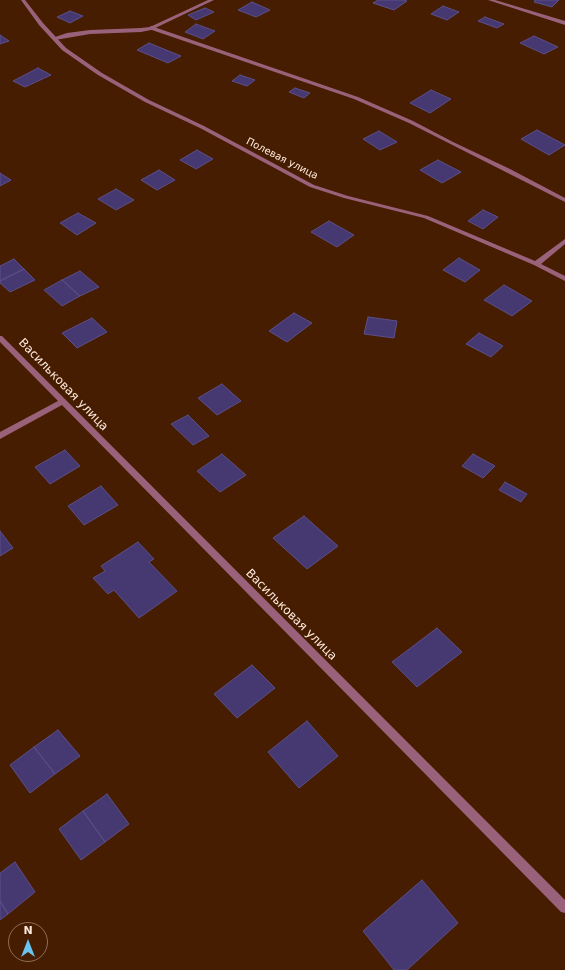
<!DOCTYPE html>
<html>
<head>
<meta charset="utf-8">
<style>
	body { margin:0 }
	#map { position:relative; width:565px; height:970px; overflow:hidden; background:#461d00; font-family:"DejaVu Sans",sans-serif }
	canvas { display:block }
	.north { position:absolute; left:8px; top:922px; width:40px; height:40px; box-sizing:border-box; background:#461d00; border:1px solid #8f6e58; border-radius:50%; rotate:0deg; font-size:11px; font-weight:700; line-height:16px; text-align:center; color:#fde8dc }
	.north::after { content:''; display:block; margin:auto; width:14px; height:18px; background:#69c4f1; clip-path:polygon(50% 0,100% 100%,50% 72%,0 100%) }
</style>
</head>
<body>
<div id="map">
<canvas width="565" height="970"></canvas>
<div class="north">N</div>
</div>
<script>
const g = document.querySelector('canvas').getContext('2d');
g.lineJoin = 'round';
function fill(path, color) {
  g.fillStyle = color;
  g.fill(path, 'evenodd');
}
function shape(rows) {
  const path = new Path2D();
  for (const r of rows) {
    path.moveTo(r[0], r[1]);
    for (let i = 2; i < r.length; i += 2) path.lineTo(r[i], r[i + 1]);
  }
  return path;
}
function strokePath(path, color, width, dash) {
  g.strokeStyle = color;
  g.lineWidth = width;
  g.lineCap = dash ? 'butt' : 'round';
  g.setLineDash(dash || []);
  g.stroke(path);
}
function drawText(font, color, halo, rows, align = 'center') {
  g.font = font + ' "DejaVu Sans",sans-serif';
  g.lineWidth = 3.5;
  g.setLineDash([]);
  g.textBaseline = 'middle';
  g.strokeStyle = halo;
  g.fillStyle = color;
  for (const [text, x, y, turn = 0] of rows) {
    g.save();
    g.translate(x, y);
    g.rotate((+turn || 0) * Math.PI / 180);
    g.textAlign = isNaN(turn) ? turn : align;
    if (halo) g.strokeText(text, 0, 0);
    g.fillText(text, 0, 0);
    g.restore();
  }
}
const building = shape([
	[378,0,403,0,407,1,394,10,373,3,378,0],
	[535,0,559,0,552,7,534,2,535,0],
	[252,2,270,10,256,17,238,10,252,2],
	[443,6,459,12,447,20,431,14,443,6],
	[205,8,214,12,196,20,188,15,205,8],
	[70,11,83,16,70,23,57,17,70,11],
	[485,17,504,24,497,28,478,21,485,17],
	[196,24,215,31,203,39,185,32,196,24],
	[0,35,9,41,0,44,0,35],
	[534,36,558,47,544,54,520,43,534,36],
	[149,43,181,56,168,63,137,50,149,43],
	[38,68,51,75,25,87,13,81,38,68],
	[240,75,255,80,247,86,232,81,240,75],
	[295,88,310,93,304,98,289,92,295,88],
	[431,90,451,99,430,113,410,103,431,90],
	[537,130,565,145,549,155,521,139,537,130],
	[379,131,397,142,380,150,363,139,379,131],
	[197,150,213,159,196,169,180,160,197,150],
	[438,160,461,172,442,183,420,170,438,160],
	[159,170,175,180,157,190,141,180,159,170],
	[0,173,11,180,0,186,0,173],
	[116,189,134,200,116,210,98,199,116,189],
	[483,210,498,217,483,229,468,221,483,210],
	[78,213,96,223,77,235,60,223,78,213],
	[329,221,354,235,337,247,311,232,329,221],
	[459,258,480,270,465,282,443,270,459,258],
	[14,259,24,269,0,281,0,266,14,259],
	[24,269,35,280,10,292,0,283,0,281,24,269],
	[80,271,99,287,80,296,62,280,80,271],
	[62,280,80,296,62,306,44,290,62,280],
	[504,285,532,301,512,316,484,300,504,285],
	[294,313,312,323,287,342,269,331,294,313],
	[368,317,397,321,394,338,364,334,368,317],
	[92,318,107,332,77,348,62,333,92,318],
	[479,333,503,346,491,357,466,344,479,333],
	[222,384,241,401,217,415,198,398,222,384],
	[188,415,209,436,193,445,171,424,188,415],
	[65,450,80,466,50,484,35,467,65,450],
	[222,454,246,475,220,492,197,471,222,454],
	[473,454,495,466,483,478,462,466,473,454],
	[505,482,527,494,521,502,499,490,505,482],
	[101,486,118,505,84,525,68,506,101,486],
	[304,516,338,546,307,569,273,538,304,516],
	[0,531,13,548,0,556,0,531],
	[138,542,154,559,149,562,177,591,139,618,114,590,108,594,93,578,105,571,101,566,138,542],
	[437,628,462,652,417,687,392,662,437,628],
	[252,665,275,688,237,718,214,694,252,665],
	[307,721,338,756,299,788,268,752,307,721],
	[58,730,80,756,55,774,34,747,58,730],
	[34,747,55,774,30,793,10,765,34,747],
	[107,794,129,824,105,842,83,811,107,794],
	[83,811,105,842,81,860,59,829,83,811],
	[15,862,35,892,8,914,0,901,0,873,15,862],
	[422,880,458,923,407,970,394,970,363,931,422,880],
	[0,901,8,914,0,920,0,901]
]);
fill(building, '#463972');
strokePath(building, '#5b4f89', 1);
fill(shape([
	[208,0,214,0,151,30,141,32,90,34,55,40,52,38,67,33,90,30,141,28,150,27,208,0]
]), '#99627a');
fill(shape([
	[21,0,25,0,43,23,66,48,102,73,149,100,204,126,314,185,348,196,428,216,535,261,565,239,565,244,541,264,565,276,565,281,534,265,424,218,344,198,310,187,200,128,145,102,98,75,62,50,39,25,21,0],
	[488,0,495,0,565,21,565,25,488,0],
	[151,26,358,97,413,121,453,142,510,169,565,198,565,202,409,123,354,99,149,29,148,28,151,26],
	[0,336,2,336,565,900,565,913,561,912,62,405,0,439,0,432,58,401,0,342,0,336]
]), '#99627a');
drawText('10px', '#fde8dc', '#461d00', [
	["Полевая улица",282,159,27]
]);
drawText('12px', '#fde8dc', '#461d00', [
	["Васильковая улица",63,385,46],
	["Васильковая улица",291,615,45]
]);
</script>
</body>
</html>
